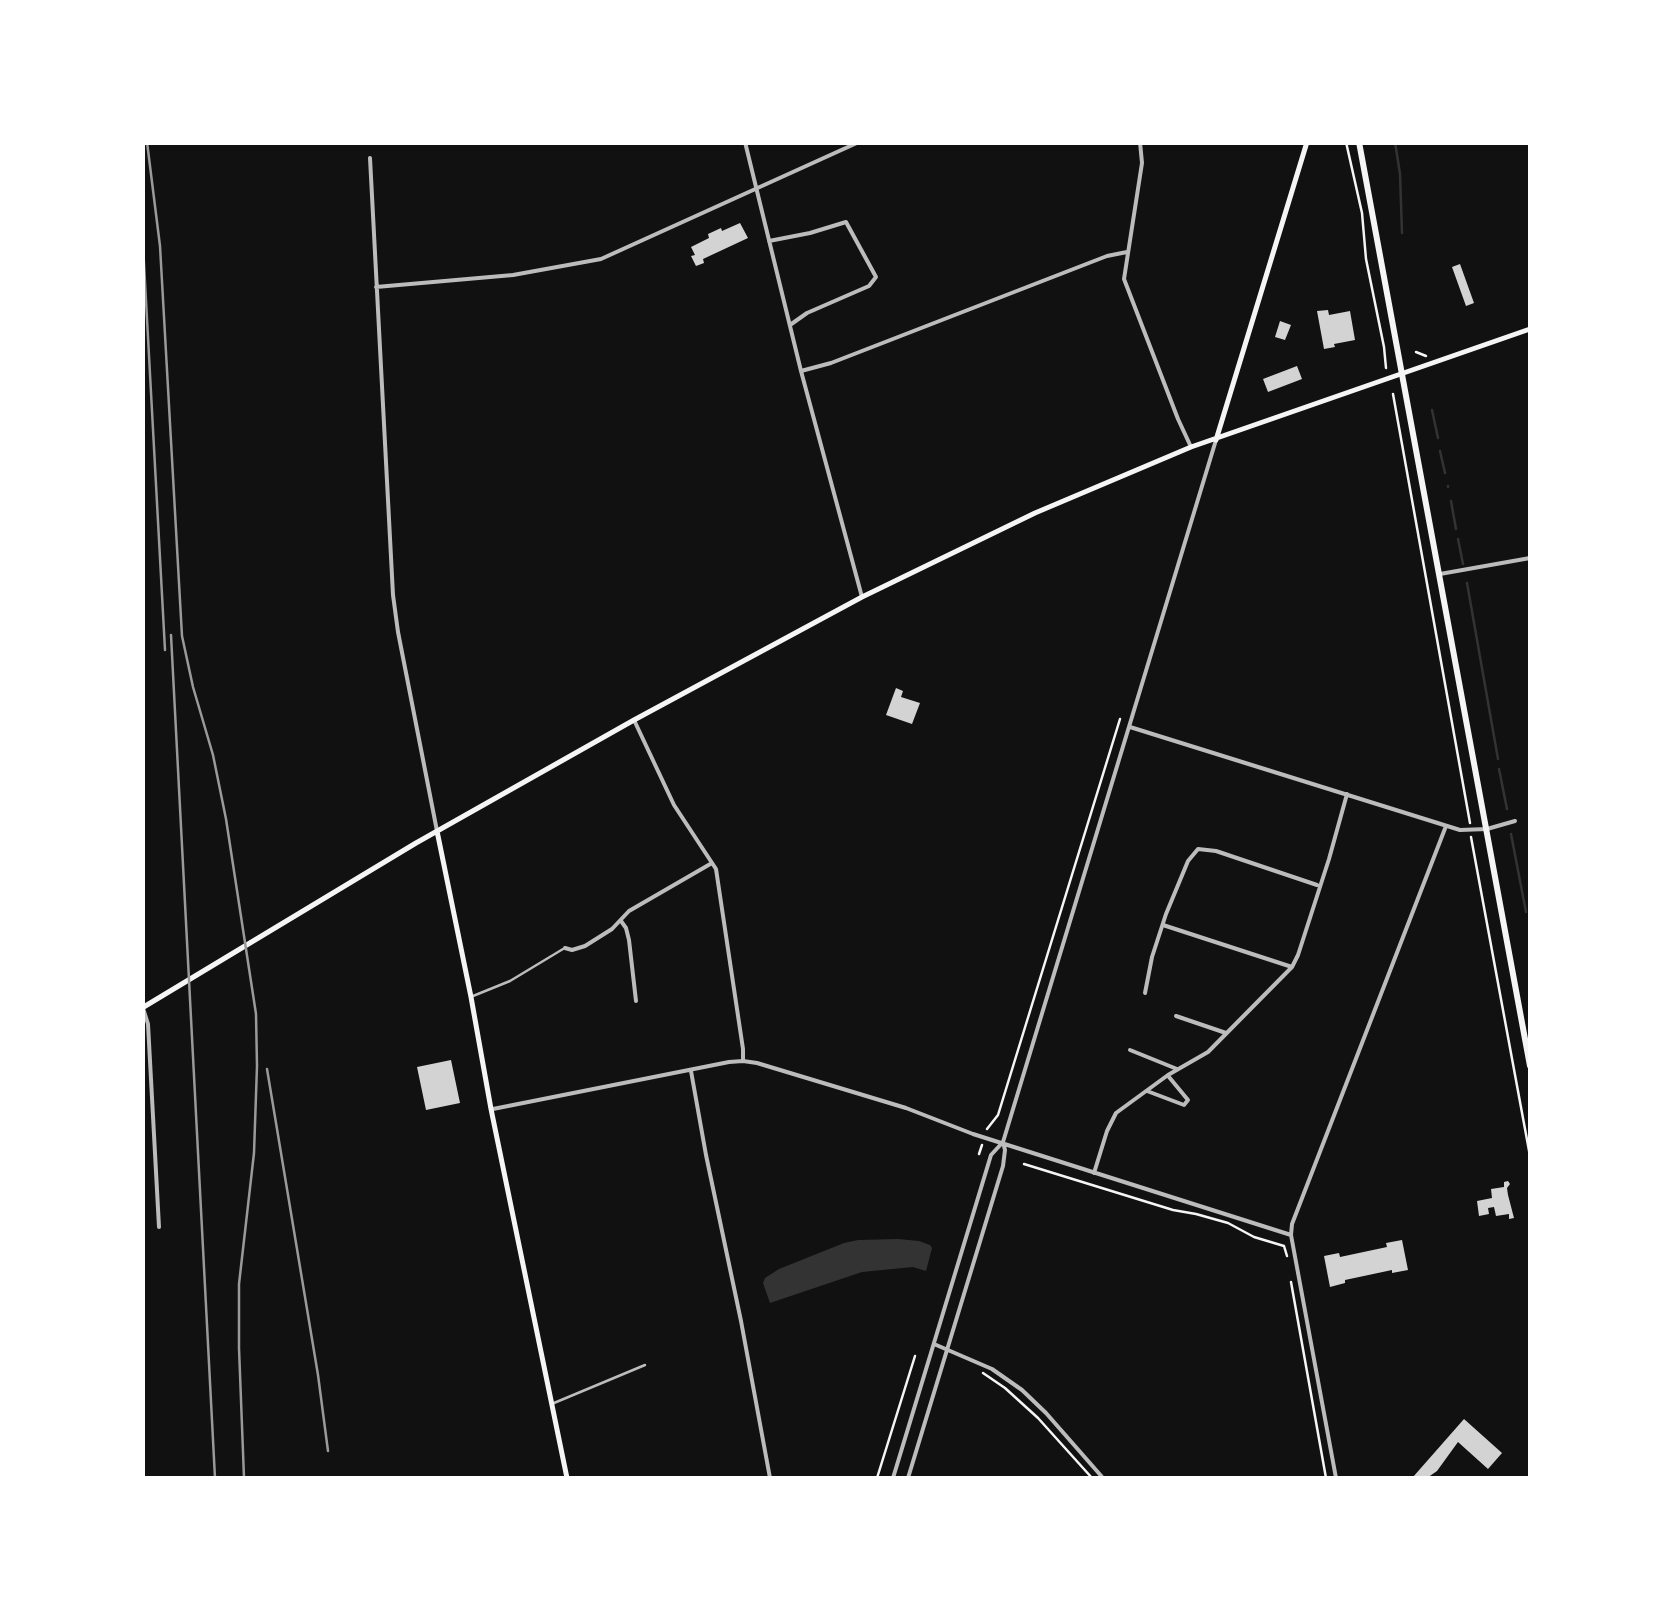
<!DOCTYPE html>
<html>
<head>
<meta charset="utf-8">
<style>
	body { margin:0 }
	#map { position:relative; width:1673px; height:1621px; overflow:hidden; background:#111; font-family:"Archivo Narrow",sans-serif }
	canvas { display:block }
	.frame { position:absolute; inset:0; border:145px solid #fff; pointer-events:none }
</style>
</head>
<body>
<div id="map">
<canvas width="1673" height="1621"></canvas>
<div class="frame"></div>
</div>
<script>
const g = document.querySelector('canvas').getContext('2d');
g.lineJoin = 'round';
function fill(path, color) {
  g.fillStyle = color;
  g.fill(path, 'evenodd');
}
function shape(rows) {
  const path = new Path2D();
  for (const r of rows) {
    path.moveTo(r[0], r[1]);
    for (let i = 2; i < r.length; i += 2) path.lineTo(r[i], r[i + 1]);
  }
  return path;
}
function strokePath(path, color, width, dash) {
  g.strokeStyle = color;
  g.lineWidth = width;
  g.lineCap = dash ? 'butt' : 'round';
  g.setLineDash(dash || []);
  g.stroke(path);
}
fill(shape([
	[898,1239,919,1241,930,1245,932,1248,926,1271,913,1267,862,1272,770,1303,763,1283,765,1278,779,1269,844,1243,858,1240]
]), '#333');
strokePath(shape([
	[1395,142,1400,174,1402,233],
	[1432,410,1438,438],
	[1440,451,1445,473],
	[1448,486,1448,487],
	[1451,501,1456,529],
	[1458,539,1463,564],
	[1467,583,1498,759],
	[1499,769,1507,809],
	[1511,834,1526,912]
]), '#333', 2.5);
fill(shape([
	[740,223,748,238,703,259,704,263,696,266,691,256,695,255,691,247,709,238,708,234,721,228,722,231],
	[1460,264,1474,303,1466,306,1452,267],
	[1328,310,1329,315,1350,311,1355,340,1334,344,1335,347,1324,349,1317,311],
	[1280,321,1291,325,1285,340,1275,337],
	[1297,366,1302,379,1268,392,1263,379],
	[896,688,903,691,901,697,920,703,912,724,886,715],
	[451,1060,460,1103,426,1110,417,1067],
	[1508,1181,1510,1184,1507,1188,1508,1195,1514,1218,1509,1219,1509,1214,1496,1216,1494,1207,1488,1208,1489,1214,1479,1216,1477,1201,1492,1198,1491,1189,1504,1187,1504,1182],
	[1402,1240,1408,1270,1392,1273,1392,1270,1345,1280,1345,1283,1330,1287,1324,1256,1339,1253,1340,1257,1387,1247,1386,1243],
	[1464,1419,1502,1453,1488,1469,1458,1442,1437,1471,1427,1478,1415,1478,1413,1477]
]), '#d3d3d3');
strokePath(shape([
	[1346,142,1362,213,1366,259,1384,347,1386,368],
	[1416,352,1426,356],
	[1393,394,1470,823],
	[1471,837,1530,1156],
	[987,1129,998,1115,1120,719],
	[979,1154,982,1145],
	[1024,1164,1173,1210,1196,1214,1228,1223,1254,1237,1284,1246,1287,1256],
	[1291,1282,1326,1478],
	[983,1373,1005,1388,1038,1418,1092,1478],
	[877,1478,915,1356]
]), '#f5f5f5', 2.5);
strokePath(shape([
	[473,996,510,981,563,949],
	[554,1403,645,1365]
]), '#bcbcbc', 2.5);
strokePath(shape([
	[745,142,801,371,862,597],
	[1140,142,1142,163,1124,279,1178,419,1191,447],
	[370,158,393,595,398,632,437,831],
	[769,241,810,233,846,222,876,277,869,286,807,313,790,325],
	[376,287,513,275,601,259,859,142],
	[801,371,831,363,1107,256,1127,252],
	[1440,574,1530,558],
	[634,720,674,805,716,869,743,1049,743,1061],
	[1130,727,1460,830,1487,829,1515,821],
	[621,921,626,928,629,940,636,1001],
	[1163,925,1292,967],
	[565,948,572,950,585,946,612,929,629,911,712,863],
	[1145,993,1152,957,1166,914,1188,861,1198,849,1216,851,1317,885],
	[143,1008,148,1024,159,1227],
	[1176,1016,1226,1033],
	[1130,1050,1177,1069],
	[691,1071,706,1155,741,1321,770,1478],
	[1147,1091,1184,1105,1188,1100,1169,1077],
	[493,1109,729,1062,743,1061,757,1063,906,1108,973,1134,1291,1235],
	[1094,1173,1107,1131,1116,1113,1168,1075,1208,1052,1292,967,1298,955,1329,859,1347,794],
	[934,1344,992,1369,1022,1390,1046,1413,1103,1478],
	[893,1478,991,1155,1003,1142],
	[908,1478,1003,1166,1005,1150,1003,1142,1216,440],
	[1336,1478,1291,1235,1292,1224,1446,826]
]), '#bcbcbc', 4);
strokePath(shape([
	[1216,440,1307,142],
	[437,831,471,997,491,1109,567,1478],
	[142,1008,416,843,634,720,862,597,1035,513,1191,447,1530,329]
]), '#f5f5f5', 5);
strokePath(shape([
	[1359,142,1530,1066]
]), '#f5f5f5', 6);
strokePath(shape([
	[147,142,160,246,182,636,193,687,213,755,226,819,256,1014,257,1066,254,1153,239,1284,239,1348,244,1478],
	[142,227,165,650],
	[171,635,215,1478],
	[267,1069,318,1375,328,1451]
]), '#9a9a9a', 2.5);
</script>
</body>
</html>
